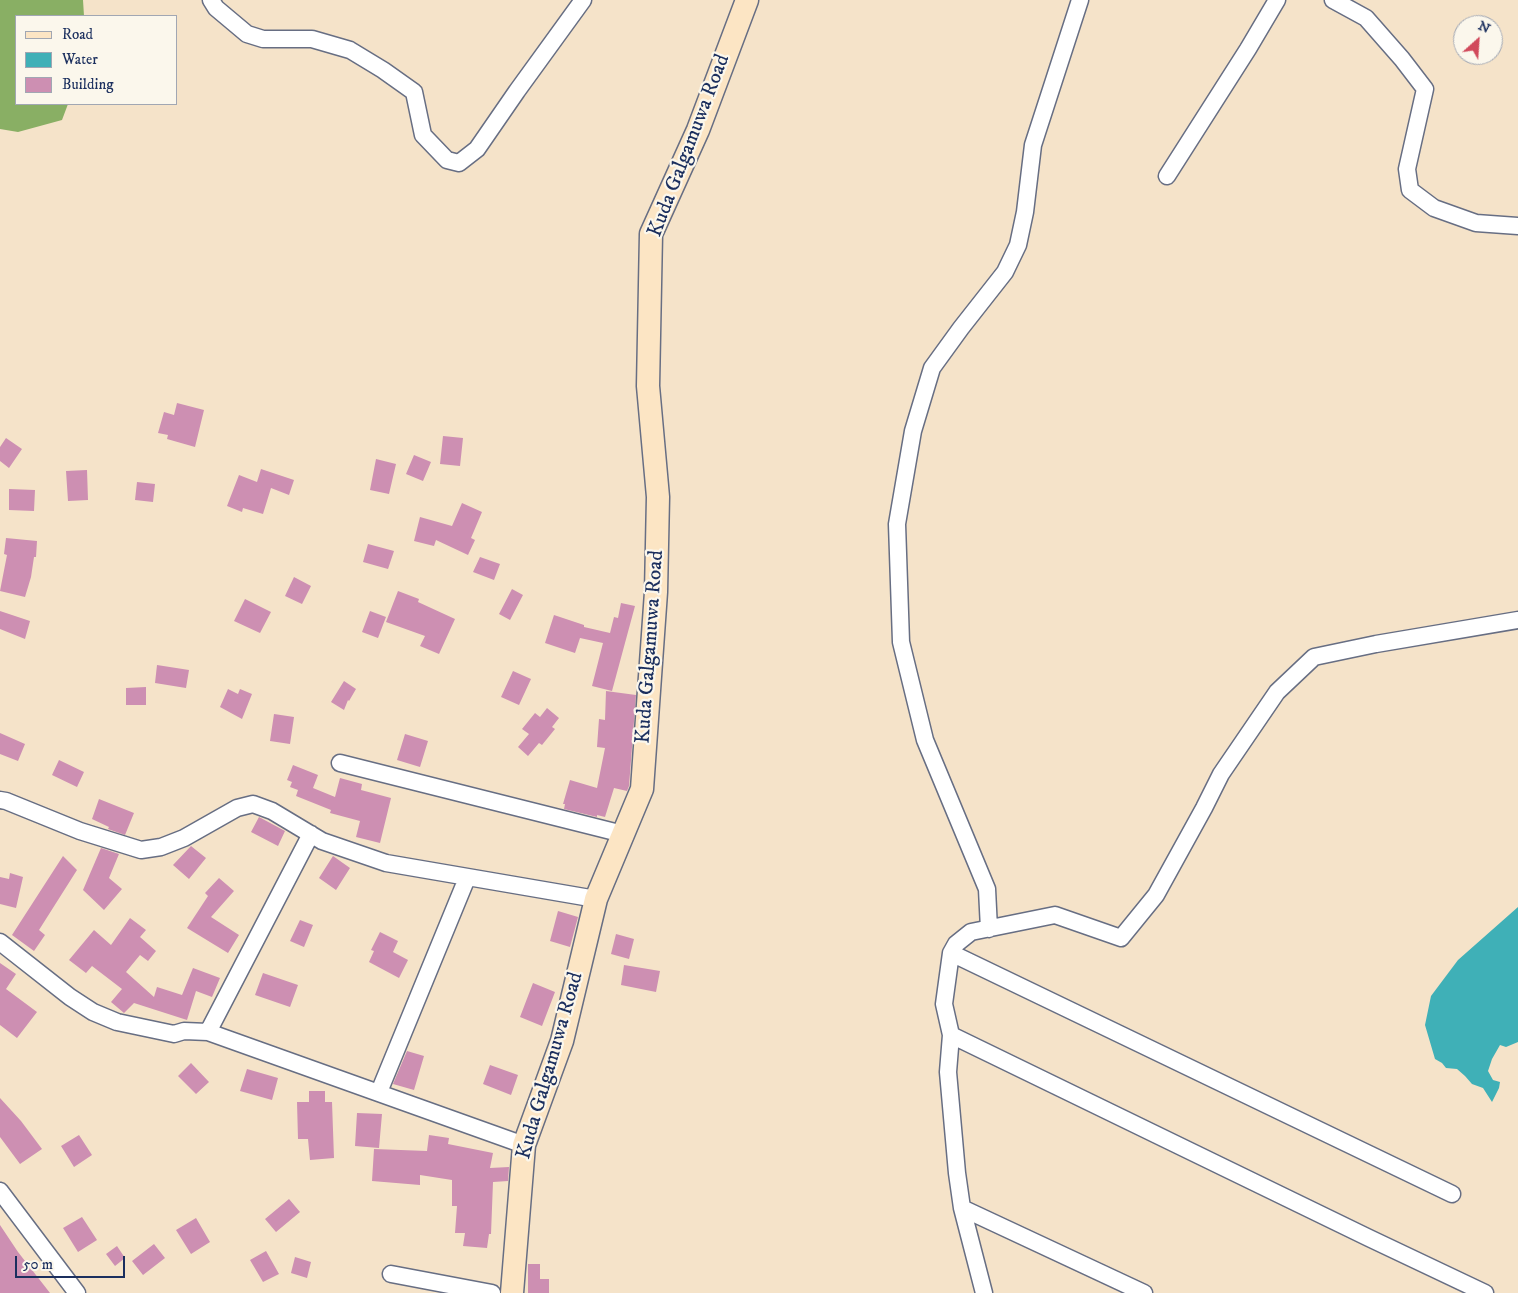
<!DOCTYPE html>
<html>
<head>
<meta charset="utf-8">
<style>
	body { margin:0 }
	#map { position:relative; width:1518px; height:1293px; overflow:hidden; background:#f5e3c9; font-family:"IM FELL DW Pica",serif }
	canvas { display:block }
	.legend { position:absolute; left:15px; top:15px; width:162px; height:90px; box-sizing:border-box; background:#fbf7ec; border:1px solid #a1a7b3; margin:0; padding:6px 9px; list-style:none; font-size:15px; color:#1b2f5e }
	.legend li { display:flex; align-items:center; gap:10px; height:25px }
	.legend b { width:25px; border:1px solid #a1a7b3 }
	.north { position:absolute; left:1453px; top:15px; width:50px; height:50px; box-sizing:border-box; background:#fbf7ec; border:1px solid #a1a7b3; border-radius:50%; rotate:26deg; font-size:14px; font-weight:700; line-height:20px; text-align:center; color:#1b2f5e }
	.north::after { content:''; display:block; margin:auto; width:18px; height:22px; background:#d1495b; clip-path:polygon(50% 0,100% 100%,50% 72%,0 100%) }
	.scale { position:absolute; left:15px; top:1256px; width:110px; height:22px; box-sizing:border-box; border:2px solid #1b2f5e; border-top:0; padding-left:6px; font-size:15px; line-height:18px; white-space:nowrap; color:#1b2f5e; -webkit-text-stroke:4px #fbf7ec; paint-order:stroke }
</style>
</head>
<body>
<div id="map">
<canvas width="1518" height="1293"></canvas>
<ul class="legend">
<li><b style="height:6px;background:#fce5c4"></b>Road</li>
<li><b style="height:14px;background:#3fb0b7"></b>Water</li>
<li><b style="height:14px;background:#cd8fb2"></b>Building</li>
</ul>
<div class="north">N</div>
<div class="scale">50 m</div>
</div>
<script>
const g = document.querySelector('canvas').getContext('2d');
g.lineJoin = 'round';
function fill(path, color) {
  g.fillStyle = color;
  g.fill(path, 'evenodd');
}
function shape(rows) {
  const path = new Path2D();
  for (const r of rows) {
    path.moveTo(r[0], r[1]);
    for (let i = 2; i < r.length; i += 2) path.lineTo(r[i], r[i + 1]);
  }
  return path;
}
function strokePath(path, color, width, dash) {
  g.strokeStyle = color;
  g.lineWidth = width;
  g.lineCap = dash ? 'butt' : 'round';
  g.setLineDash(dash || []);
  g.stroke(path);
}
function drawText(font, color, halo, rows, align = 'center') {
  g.font = font + ' "IM FELL DW Pica",serif';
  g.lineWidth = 4.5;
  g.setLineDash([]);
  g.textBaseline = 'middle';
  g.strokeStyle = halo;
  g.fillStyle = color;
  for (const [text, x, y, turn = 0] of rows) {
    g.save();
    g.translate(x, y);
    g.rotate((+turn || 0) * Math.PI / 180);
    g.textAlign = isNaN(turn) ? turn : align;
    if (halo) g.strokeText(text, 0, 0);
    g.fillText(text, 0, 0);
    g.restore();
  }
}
fill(shape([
	[0,0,83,0,84,16,16,16,16,104,68,104,62,120,18,132,0,129]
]), '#89af64');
fill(shape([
	[1518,907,1518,1042,1506,1047,1500,1045,1492,1059,1488,1071,1493,1080,1500,1082,1499,1088,1492,1102,1483,1088,1472,1084,1465,1076,1457,1069,1446,1068,1442,1063,1435,1059,1425,1025,1431,996,1458,960]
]), '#3fb0b7');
fill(shape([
	[177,403,204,410,195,447,167,439,168,435,158,433,164,412,174,415],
	[443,436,463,438,460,466,440,464],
	[6,438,22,449,9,468,0,461,0,447],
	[414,455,431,462,423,481,406,474],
	[376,459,396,464,389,494,370,490],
	[261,469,294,480,289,495,271,488,263,514,243,508,242,512,227,506,239,475,257,482],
	[87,470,88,500,68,501,66,471],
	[137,482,155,484,153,502,135,500],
	[9,489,35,490,34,511,9,510],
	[462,503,482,512,471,538,475,540,468,555,436,540,434,546,414,541,420,517,452,526],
	[6,538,37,541,36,557,34,557,31,577,25,597,0,591,7,555,4,554],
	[368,544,394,551,388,569,363,562],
	[480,557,500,564,494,580,473,572],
	[294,577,311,586,302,604,285,596],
	[512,589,523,595,510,620,499,614],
	[398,591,419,599,418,602,455,619,439,654,420,646,425,636,386,622],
	[245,599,271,612,260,633,234,621],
	[621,603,635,606,612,691,592,686,603,643,580,638,575,653,545,643,554,615,584,625,584,627,610,633,614,617,618,618],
	[0,611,30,621,25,639,0,629],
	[370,611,386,617,378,638,362,632],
	[157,665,189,670,186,688,155,683],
	[513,671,531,679,519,705,501,697],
	[344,681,356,689,349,701,348,700,344,710,331,702],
	[146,687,146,705,126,705,126,688],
	[228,689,238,694,240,689,252,694,242,719,220,707],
	[606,691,636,695,629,786,627,791,614,788,605,817,597,815,597,817,564,809,565,804,563,804,570,780,597,788,605,748,597,747,599,719,605,720],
	[547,708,559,718,552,727,555,729,542,745,539,743,528,756,518,747,529,734,522,729,535,713,540,717],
	[274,714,294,717,290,744,270,741],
	[0,733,25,744,18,761,0,754],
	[405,734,428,741,420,767,397,760],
	[59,760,84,772,77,787,52,775],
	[293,765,318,775,313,788,335,797,340,778,362,784,361,790,391,798,380,843,356,837,360,821,330,813,331,810,296,796,298,790,290,787,292,782,287,780],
	[99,799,134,813,125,835,108,829,109,827,92,819],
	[259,817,285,831,278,846,251,832],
	[191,846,206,858,189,879,173,865],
	[101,848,119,854,109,878,122,889,104,910,83,890],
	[63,856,77,870,39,930,45,935,34,951,12,935],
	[333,856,350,868,336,890,319,878],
	[10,873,23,877,16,908,0,904,0,877,9,879],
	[219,878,234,891,211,917,239,935,228,953,187,928,208,896,205,893],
	[558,911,578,917,570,947,550,941],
	[130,918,146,930,140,937,156,951,148,961,140,955,126,972,154,997,157,987,182,995,193,968,220,978,212,997,196,991,187,1020,134,1003,124,1013,111,1002,122,989,92,966,86,973,69,960,94,930,111,945],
	[300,920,313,925,304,947,290,941],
	[380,932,398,941,393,952,408,960,399,978,369,962,374,951,371,950],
	[616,934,634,939,629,959,611,954],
	[0,963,16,974,6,989,37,1012,17,1038,0,1025],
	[624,965,660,971,656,992,621,985],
	[263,973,298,985,290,1007,255,995],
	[533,983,555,992,542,1026,520,1017],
	[407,1051,424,1056,414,1090,393,1084],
	[191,1063,209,1082,196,1094,178,1076],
	[490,1065,518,1075,511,1095,483,1084],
	[247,1069,278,1078,272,1100,240,1091],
	[309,1091,325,1091,325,1102,332,1102,334,1158,310,1160,308,1139,298,1139,297,1102,309,1102],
	[0,1098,21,1121,42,1149,20,1164,0,1137],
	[357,1113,382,1114,379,1148,355,1146],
	[79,1135,92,1155,74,1167,61,1146],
	[429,1135,449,1138,448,1144,493,1153,490,1168,509,1167,508,1181,493,1182,491,1234,489,1234,487,1248,463,1246,465,1233,455,1233,457,1206,452,1206,452,1180,420,1175,420,1185,372,1181,374,1149,427,1151],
	[289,1199,300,1212,276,1232,265,1219],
	[82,1217,97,1240,78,1252,63,1228],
	[196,1218,210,1242,191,1254,176,1230],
	[0,1225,18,1252,50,1293,0,1293],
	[154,1244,165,1258,143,1275,132,1261],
	[117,1246,125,1258,115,1266,106,1254],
	[266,1251,279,1274,263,1282,250,1260],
	[295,1257,311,1262,307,1278,291,1273],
	[528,1264,540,1264,540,1279,549,1279,549,1293,528,1293]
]), '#cd8fb2');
const street = shape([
	[211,0,216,8,247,34,263,39,312,39,350,50,383,70,414,92,423,135,447,160,459,163,477,149,517,91,583,0],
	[1333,0,1366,18,1402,59,1425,89,1407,169,1410,190,1434,208,1476,223,1518,226],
	[1167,176,1248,49,1277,0],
	[340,763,623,834],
	[0,800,6,801,80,831,141,850,161,847,184,838,237,808,253,804,272,811,322,841,386,863,596,899],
	[989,929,987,889,925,740,901,642,897,524,913,431,932,368,961,328,1005,272,1018,245,1025,212,1033,145,1080,0],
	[0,942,70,997,93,1012,117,1022,174,1034,184,1031,208,1032,524,1145],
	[951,953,1452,1194],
	[208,1032,311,834],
	[951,1035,1369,1238,1485,1293],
	[379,1092,467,878],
	[0,1191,77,1293],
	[962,1208,1144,1293],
	[391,1274,492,1293],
	[984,1293,962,1208,957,1173,948,1072,951,1035,944,1004,951,953,956,944,971,932,1055,915,1121,938,1156,895,1204,808,1221,774,1277,692,1314,657,1376,644,1518,620]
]);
const secondary = shape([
	[512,1293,524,1145,562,1041,596,899,642,789,656,592,658,497,648,386,651,234,698,130,747,0]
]);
strokePath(street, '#676e83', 19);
strokePath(secondary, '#676e83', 25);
strokePath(street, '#fff', 16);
strokePath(secondary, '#fce5c4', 22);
drawText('21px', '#1b2f5e', '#fbf7ec', [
	["Kuda Galgamuwa Road",690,146,-69],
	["Kuda Galgamuwa Road",651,647,-86],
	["Kuda Galgamuwa Road",551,1066,-74]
]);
</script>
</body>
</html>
